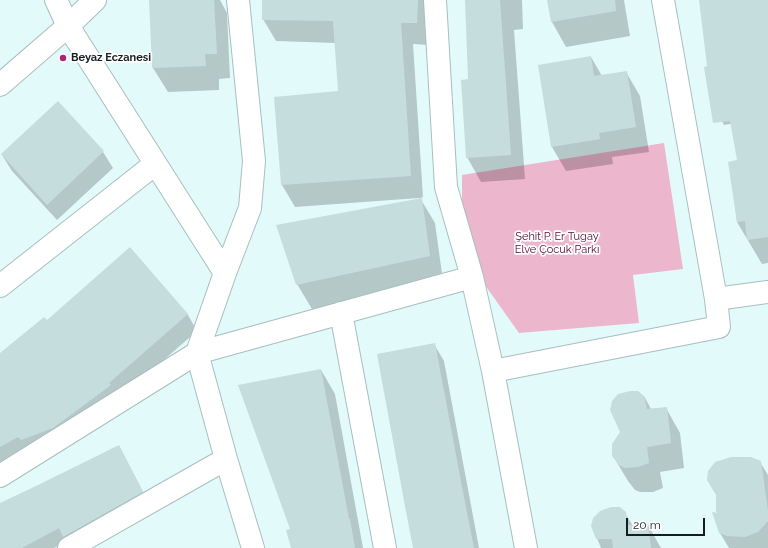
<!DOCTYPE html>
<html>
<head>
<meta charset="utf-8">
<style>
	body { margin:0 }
	#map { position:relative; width:768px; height:548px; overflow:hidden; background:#e3fafb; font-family:Raleway,sans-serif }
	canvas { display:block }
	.scale { position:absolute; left:626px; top:518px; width:79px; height:18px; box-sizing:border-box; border:2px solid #151e1e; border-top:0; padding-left:5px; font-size:12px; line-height:14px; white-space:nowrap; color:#151e1e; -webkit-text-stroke:3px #fff; paint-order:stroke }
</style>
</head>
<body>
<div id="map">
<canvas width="768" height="548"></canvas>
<div class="scale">20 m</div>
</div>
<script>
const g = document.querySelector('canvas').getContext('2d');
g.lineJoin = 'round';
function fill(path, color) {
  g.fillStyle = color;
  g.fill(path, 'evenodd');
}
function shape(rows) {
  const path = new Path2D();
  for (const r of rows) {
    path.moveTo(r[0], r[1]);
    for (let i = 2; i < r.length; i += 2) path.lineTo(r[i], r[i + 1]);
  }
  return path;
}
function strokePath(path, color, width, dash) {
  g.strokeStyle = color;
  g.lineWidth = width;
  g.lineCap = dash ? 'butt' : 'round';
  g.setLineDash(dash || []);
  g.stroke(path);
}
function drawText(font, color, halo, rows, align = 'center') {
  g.font = font + ' Raleway,sans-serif';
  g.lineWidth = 3.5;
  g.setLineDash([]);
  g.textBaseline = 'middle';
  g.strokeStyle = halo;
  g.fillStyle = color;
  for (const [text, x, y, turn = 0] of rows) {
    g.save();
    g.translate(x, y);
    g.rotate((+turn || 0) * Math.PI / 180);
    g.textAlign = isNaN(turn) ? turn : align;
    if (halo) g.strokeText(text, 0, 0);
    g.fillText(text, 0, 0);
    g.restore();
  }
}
fill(shape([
	[664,143,683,269,633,275,639,323,519,333,470,264,462,241,462,175]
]), '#ecb6cc');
fill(shape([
	[150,0,220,0,227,13,230,78,219,79,219,90,168,92,153,68],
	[263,0,430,0,429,45,413,44,423,197,420,198,435,223,443,281,312,309,297,284,420,199,419,198,295,207,282,185,339,92,336,43,276,41,263,19],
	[466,0,522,0,523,29,514,30,525,179,481,182,467,157,469,80],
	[548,0,624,0,630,36,566,47,552,22],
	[700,0,768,0,768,117,724,125,710,100,708,67],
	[591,57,602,76,626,72,640,96,649,152,612,157,613,164,566,171,552,147],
	[58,103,103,152,113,168,57,220,12,171,2,155],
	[768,124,768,263,762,264,737,222,729,162,738,161],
	[130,248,188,315,197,331,118,400,0,469,0,355,47,321],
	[434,344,444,361,479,548,415,548],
	[321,370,335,394,363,548,292,548,292,530],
	[644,396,651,409,666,408,680,433,684,468,660,472,663,488,653,492,640,492,635,490,628,481,613,456],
	[119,446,150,505,54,548,0,548,0,504],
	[760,462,768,475,768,548,729,548,720,533,718,514,717,511],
	[625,513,633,526,648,525,661,548,601,548,592,526]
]), '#0003');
fill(shape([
	[149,0,214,0,217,54,205,54,206,66,152,68],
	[262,0,418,0,417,23,401,23,411,176,281,185,274,97,338,91,333,21,262,20],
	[465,0,500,0,511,155,466,158,461,80,468,79],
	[547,0,615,0,616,11,551,22],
	[699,0,768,0,768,237,747,240,745,221,737,222,728,162,737,160,730,121,713,123,704,67,707,66],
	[591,56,594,76,627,71,636,127,599,133,600,139,551,147,538,65],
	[58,101,104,151,47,205,1,154],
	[422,198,430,256,296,285,276,225],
	[130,247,188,314,109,383,111,385,53,428,21,440,18,437,0,447,0,353,44,317,47,320],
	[435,343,462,487,474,548,413,548,404,501,377,354],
	[321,369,349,519,350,519,355,548,291,548,286,530,290,529,238,385],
	[630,391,638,391,644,396,647,409,667,407,671,443,647,447,649,463,638,467,625,468,619,465,612,456,612,444,620,432,610,410,612,401,618,394],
	[119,445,143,492,63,537,59,528,22,548,0,548,0,503,36,486],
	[731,457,751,457,761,461,768,511,768,521,758,532,745,537,727,536,719,533,712,512,718,513,716,512,716,495,707,480,708,471,715,462],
	[611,507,620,507,626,512,628,525,648,524,651,548,613,548,612,539,596,539,591,526,593,518,600,511]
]), '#c6ddde');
const minor = shape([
	[56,0,68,26,225,273,197,353,226,459,253,548],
	[435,0,446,187,472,277,493,371,526,548],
	[0,85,68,26,95,0],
	[225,273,250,208,254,161,238,0],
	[0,286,155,164],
	[716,299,768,292],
	[341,313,385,548],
	[493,371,719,327,716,299,663,0],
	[0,476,197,353,472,277],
	[69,548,226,459]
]);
strokePath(minor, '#a8bebf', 24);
strokePath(minor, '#fff', 22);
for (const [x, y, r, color] of [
	[63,58,4,"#ab2770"]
]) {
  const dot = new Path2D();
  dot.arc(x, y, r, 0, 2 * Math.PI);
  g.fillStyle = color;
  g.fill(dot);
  strokePath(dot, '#fff', 1.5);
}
drawText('bold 11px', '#151e1e', '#fff', [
	["Beyaz Eczanesi",71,58]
], 'left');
drawText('11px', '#520832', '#fff', [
	["Şehit P. Er Tugay",557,237],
	["Elve Çocuk Parkı",557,250]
]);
</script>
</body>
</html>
